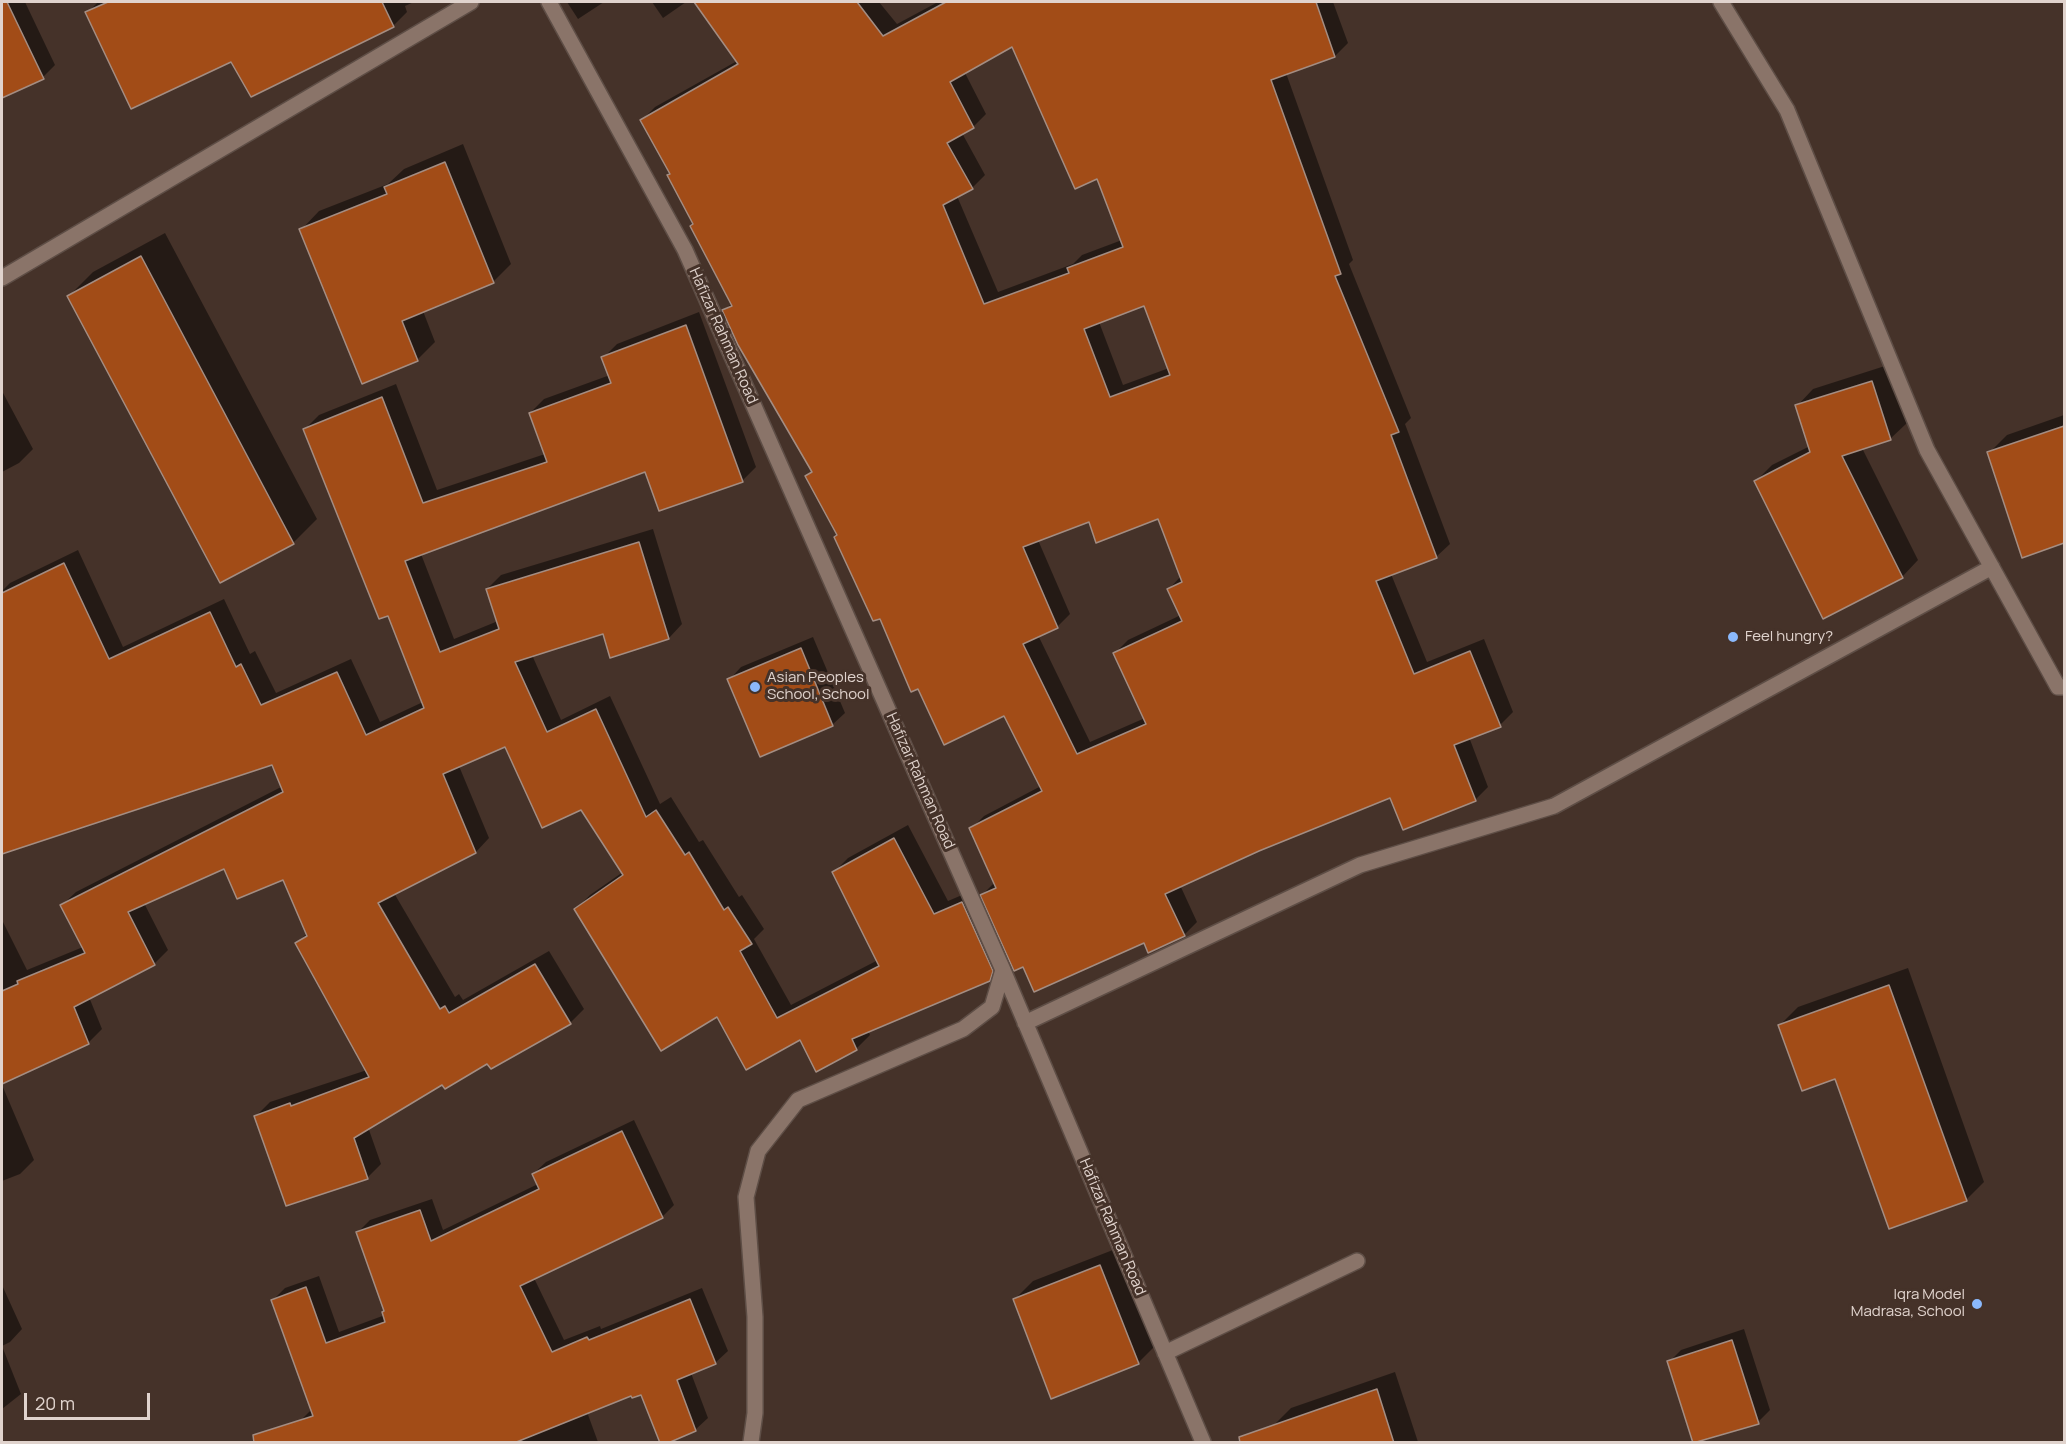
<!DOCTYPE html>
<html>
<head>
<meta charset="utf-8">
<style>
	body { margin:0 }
	#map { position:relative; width:2066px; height:1444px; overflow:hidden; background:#453229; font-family:Manrope,sans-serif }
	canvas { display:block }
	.frame { position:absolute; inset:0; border:3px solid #e0d3cd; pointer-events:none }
	.scale { position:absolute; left:24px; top:1393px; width:126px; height:27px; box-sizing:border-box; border:3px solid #e0d3cd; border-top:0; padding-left:8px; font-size:18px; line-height:21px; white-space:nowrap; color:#e0d3cd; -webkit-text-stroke:4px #453229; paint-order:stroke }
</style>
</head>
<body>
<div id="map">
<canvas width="2066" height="1444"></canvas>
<div class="frame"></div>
<div class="scale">20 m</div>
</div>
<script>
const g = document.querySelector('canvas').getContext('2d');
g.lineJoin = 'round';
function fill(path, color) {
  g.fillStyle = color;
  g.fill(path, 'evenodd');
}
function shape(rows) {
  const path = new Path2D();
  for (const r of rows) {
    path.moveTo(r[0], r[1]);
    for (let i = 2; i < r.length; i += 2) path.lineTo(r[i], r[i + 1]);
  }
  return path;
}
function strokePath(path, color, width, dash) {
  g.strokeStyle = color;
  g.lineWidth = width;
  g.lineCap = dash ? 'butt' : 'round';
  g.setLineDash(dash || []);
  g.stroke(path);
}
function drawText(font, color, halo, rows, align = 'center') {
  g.font = font + ' Manrope,sans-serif';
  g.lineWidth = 6;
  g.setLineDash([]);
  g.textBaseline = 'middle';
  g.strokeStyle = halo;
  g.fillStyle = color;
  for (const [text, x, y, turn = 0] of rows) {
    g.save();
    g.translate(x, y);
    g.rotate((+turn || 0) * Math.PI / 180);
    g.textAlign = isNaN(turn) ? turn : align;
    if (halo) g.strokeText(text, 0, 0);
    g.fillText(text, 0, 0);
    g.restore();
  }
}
fill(shape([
	[2,2,25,2,55,65,43,77,2,97],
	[98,2,414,2,405,6,407,12,393,26,232,60,87,13],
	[567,2,604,2,578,19],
	[652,2,686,2,663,18],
	[696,2,879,2,897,24,938,2,1333,2,1348,43,1335,56,1286,73,1353,260,1349,264,1411,418,1405,424,1450,544,1436,557,1391,574,1427,662,1484,639,1513,712,1500,725,1469,737,1488,787,1475,800,1391,796,1259,849,1180,885,1197,922,1184,935,1024,965,1007,952,1003,966,989,980,868,1030,870,1035,856,1049,800,1038,718,1015,576,909,590,895,623,872,581,808,506,745,459,766,489,838,476,852,394,893,455,997,459,994,463,1000,549,951,584,1009,570,1023,443,1083,368,1127,381,1164,367,1178,256,1116,270,1102,367,1070,297,943,307,933,284,878,225,867,144,903,168,950,154,964,89,997,102,1029,88,1043,2,1082,2,920,27,970,83,947,62,905,76,892,283,786,273,763,56,806,2,825,2,591,10,583,78,550,123,647,224,599,250,654,255,651,276,693,351,659,380,722,423,702,389,614,305,429,319,415,396,384,437,490,545,454,530,413,544,399,610,375,603,358,617,344,699,312,756,467,742,481,646,470,421,554,454,639,498,621,487,589,501,575,653,529,682,624,669,638,604,632,532,655,561,720,610,696,660,804,671,797,699,842,703,840,739,897,742,895,764,929,754,939,791,1005,878,960,834,872,848,858,908,825,948,901,976,889,980,897,995,882,971,829,984,816,1041,786,1005,714,919,687,807,476,813,470,724,311,732,303,668,175,671,173,642,120,655,107,737,61],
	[1013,45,1098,177,1122,240,1082,255,1073,264,998,292,957,196,972,188,985,175,962,133,973,127,986,114,965,73],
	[1145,304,1169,368,1123,385,1099,322],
	[1159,517,1181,576,1169,589,1181,615,1128,640,1115,653,1145,718,1090,742,1038,635,1057,627,1070,614,1038,540,1090,520],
	[463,144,511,264,493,282,423,311,435,342,417,360,301,230,319,211,388,184,404,169],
	[165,233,317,519,293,543,221,581,69,296,93,272],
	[1888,365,1907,423,1890,439,1862,448,1918,560,1902,577,1756,481,1772,465,1810,446,1797,406,1813,389],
	[2,391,33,449,19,463,2,472],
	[2064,415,2064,542,2023,556,1989,453,2007,435],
	[813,637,845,713,832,725,729,680,741,667],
	[1908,968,1984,1182,1966,1200,1780,1025,1798,1007],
	[2,1085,34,1160,20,1174,2,1181],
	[634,1120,674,1205,662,1217,534,1278,564,1340,600,1326,601,1329,702,1288,728,1351,715,1363,691,1373,708,1418,695,1430,641,1393,632,1394,587,1412,598,1442,307,1442,300,1421,312,1409,272,1301,285,1288,319,1276,339,1332,385,1315,386,1310,358,1232,370,1220,432,1199,443,1230,538,1184,533,1174,546,1162],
	[1118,1248,1156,1345,1138,1363,1015,1299,1033,1281],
	[2,1285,22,1329,10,1342,2,1346],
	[1744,1329,1770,1410,1758,1422,1695,1442,1669,1362,1681,1350],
	[2,1346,21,1394,2,1409],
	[1395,1372,1418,1442,1278,1442,1273,1426,1291,1408]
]), '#0007');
const building = shape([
	[2,2,7,2,44,79,2,98,2,2],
	[108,2,382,2,394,27,251,97,231,62,131,109,85,12,108,2],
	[694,2,857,2,883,36,946,2,1316,2,1335,57,1271,80,1341,274,1335,276,1399,432,1391,435,1437,558,1376,581,1414,674,1470,651,1501,727,1454,745,1476,801,1403,830,1390,798,1259,851,1165,894,1185,936,1148,953,1144,943,1034,992,1023,967,1014,971,980,895,996,888,969,828,1042,791,1004,716,944,745,918,689,911,692,880,619,873,621,834,537,837,535,805,476,812,472,738,345,722,310,732,306,690,226,693,224,667,175,670,174,640,120,738,64,694,2],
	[1012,47,1075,189,1097,179,1123,247,1067,268,1069,273,984,304,943,205,973,189,947,143,974,128,950,82,1012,47],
	[1144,306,1170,375,1110,397,1084,329,1144,306],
	[1158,519,1182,582,1167,589,1182,621,1113,653,1146,724,1077,754,1023,644,1058,628,1023,547,1089,522,1096,543,1158,519],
	[445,162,494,283,402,321,418,361,362,384,299,229,387,194,384,187,445,162],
	[141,256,294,544,220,583,67,296,141,256],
	[686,325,743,482,659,511,645,472,405,561,440,652,499,629,486,589,639,542,669,639,610,658,603,634,515,662,547,732,596,709,646,817,656,810,685,855,689,852,724,910,728,907,752,944,740,951,777,1018,879,966,832,872,894,838,934,914,962,902,993,971,990,981,852,1039,857,1050,816,1072,800,1040,746,1070,717,1017,661,1051,574,909,623,875,581,810,542,828,505,747,443,774,476,853,378,903,440,1009,445,1006,449,1013,535,964,571,1024,491,1069,487,1064,445,1089,442,1085,354,1138,368,1179,286,1206,254,1116,290,1103,291,1106,369,1077,295,943,307,936,283,880,237,899,224,869,128,912,155,965,74,1007,89,1044,2,1084,2,991,18,984,17,981,85,953,60,905,283,792,272,765,2,854,2,593,64,563,109,659,210,612,236,667,241,664,261,705,337,672,366,735,424,708,388,616,379,619,303,429,382,397,423,503,547,462,529,413,611,383,601,357,686,325],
	[1872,381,1891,440,1842,456,1903,578,1823,619,1754,481,1810,452,1795,405,1872,381],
	[2064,426,2064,543,2022,558,1987,452,2064,426],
	[801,648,833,726,760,757,727,679,801,648],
	[1889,985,1967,1201,1889,1229,1835,1079,1802,1091,1778,1025,1889,985],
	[622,1131,663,1218,520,1286,552,1352,587,1337,589,1340,690,1299,716,1364,677,1380,696,1431,668,1443,660,1443,641,1395,632,1398,631,1396,514,1443,254,1443,253,1435,313,1416,271,1300,306,1287,326,1343,385,1322,382,1312,384,1311,356,1232,420,1210,431,1241,539,1189,532,1174,622,1131],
	[1100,1265,1139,1364,1051,1399,1013,1299,1100,1265],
	[1732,1340,1759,1424,1693,1443,1667,1361,1732,1340],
	[1377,1389,1394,1443,1240,1443,1239,1437,1377,1389]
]);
fill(building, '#a24c17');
strokePath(building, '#a48d82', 1.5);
const minor = shape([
	[549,2,685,250,1003,970,1203,1442],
	[1721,2,1787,110,1927,450,2058,687,2064,687],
	[2,278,471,2],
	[1025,1023,1360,865,1554,806,1992,567],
	[1165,1353,1357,1261],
	[751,1442,755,1413,755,1317,746,1197,758,1151,798,1100,963,1029,992,1007,1003,970]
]);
strokePath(minor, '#5e4e46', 18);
strokePath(minor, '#8a7469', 15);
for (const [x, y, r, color] of [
	[1733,637,6,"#8bb9fc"],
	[755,687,6,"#8bb9fc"],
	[1977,1304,6,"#8bb9fc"]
]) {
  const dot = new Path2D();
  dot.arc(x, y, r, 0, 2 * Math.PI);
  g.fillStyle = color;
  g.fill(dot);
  strokePath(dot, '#453229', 2);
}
drawText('15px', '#e0d3cd', '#453229', [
	["Hafizar Rahman Road",723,336,66],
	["Hafizar Rahman Road",920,781,66],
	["Hafizar Rahman Road",1112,1227,67]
]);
drawText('15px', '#e0d3cd', '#453229', [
	["Feel hungry?",1745,637],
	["Asian Peoples",767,678],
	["School, School",767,695],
	["Iqra Model",1965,1295,"right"],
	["Madrasa, School",1965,1312,"right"]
], 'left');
</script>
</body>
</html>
